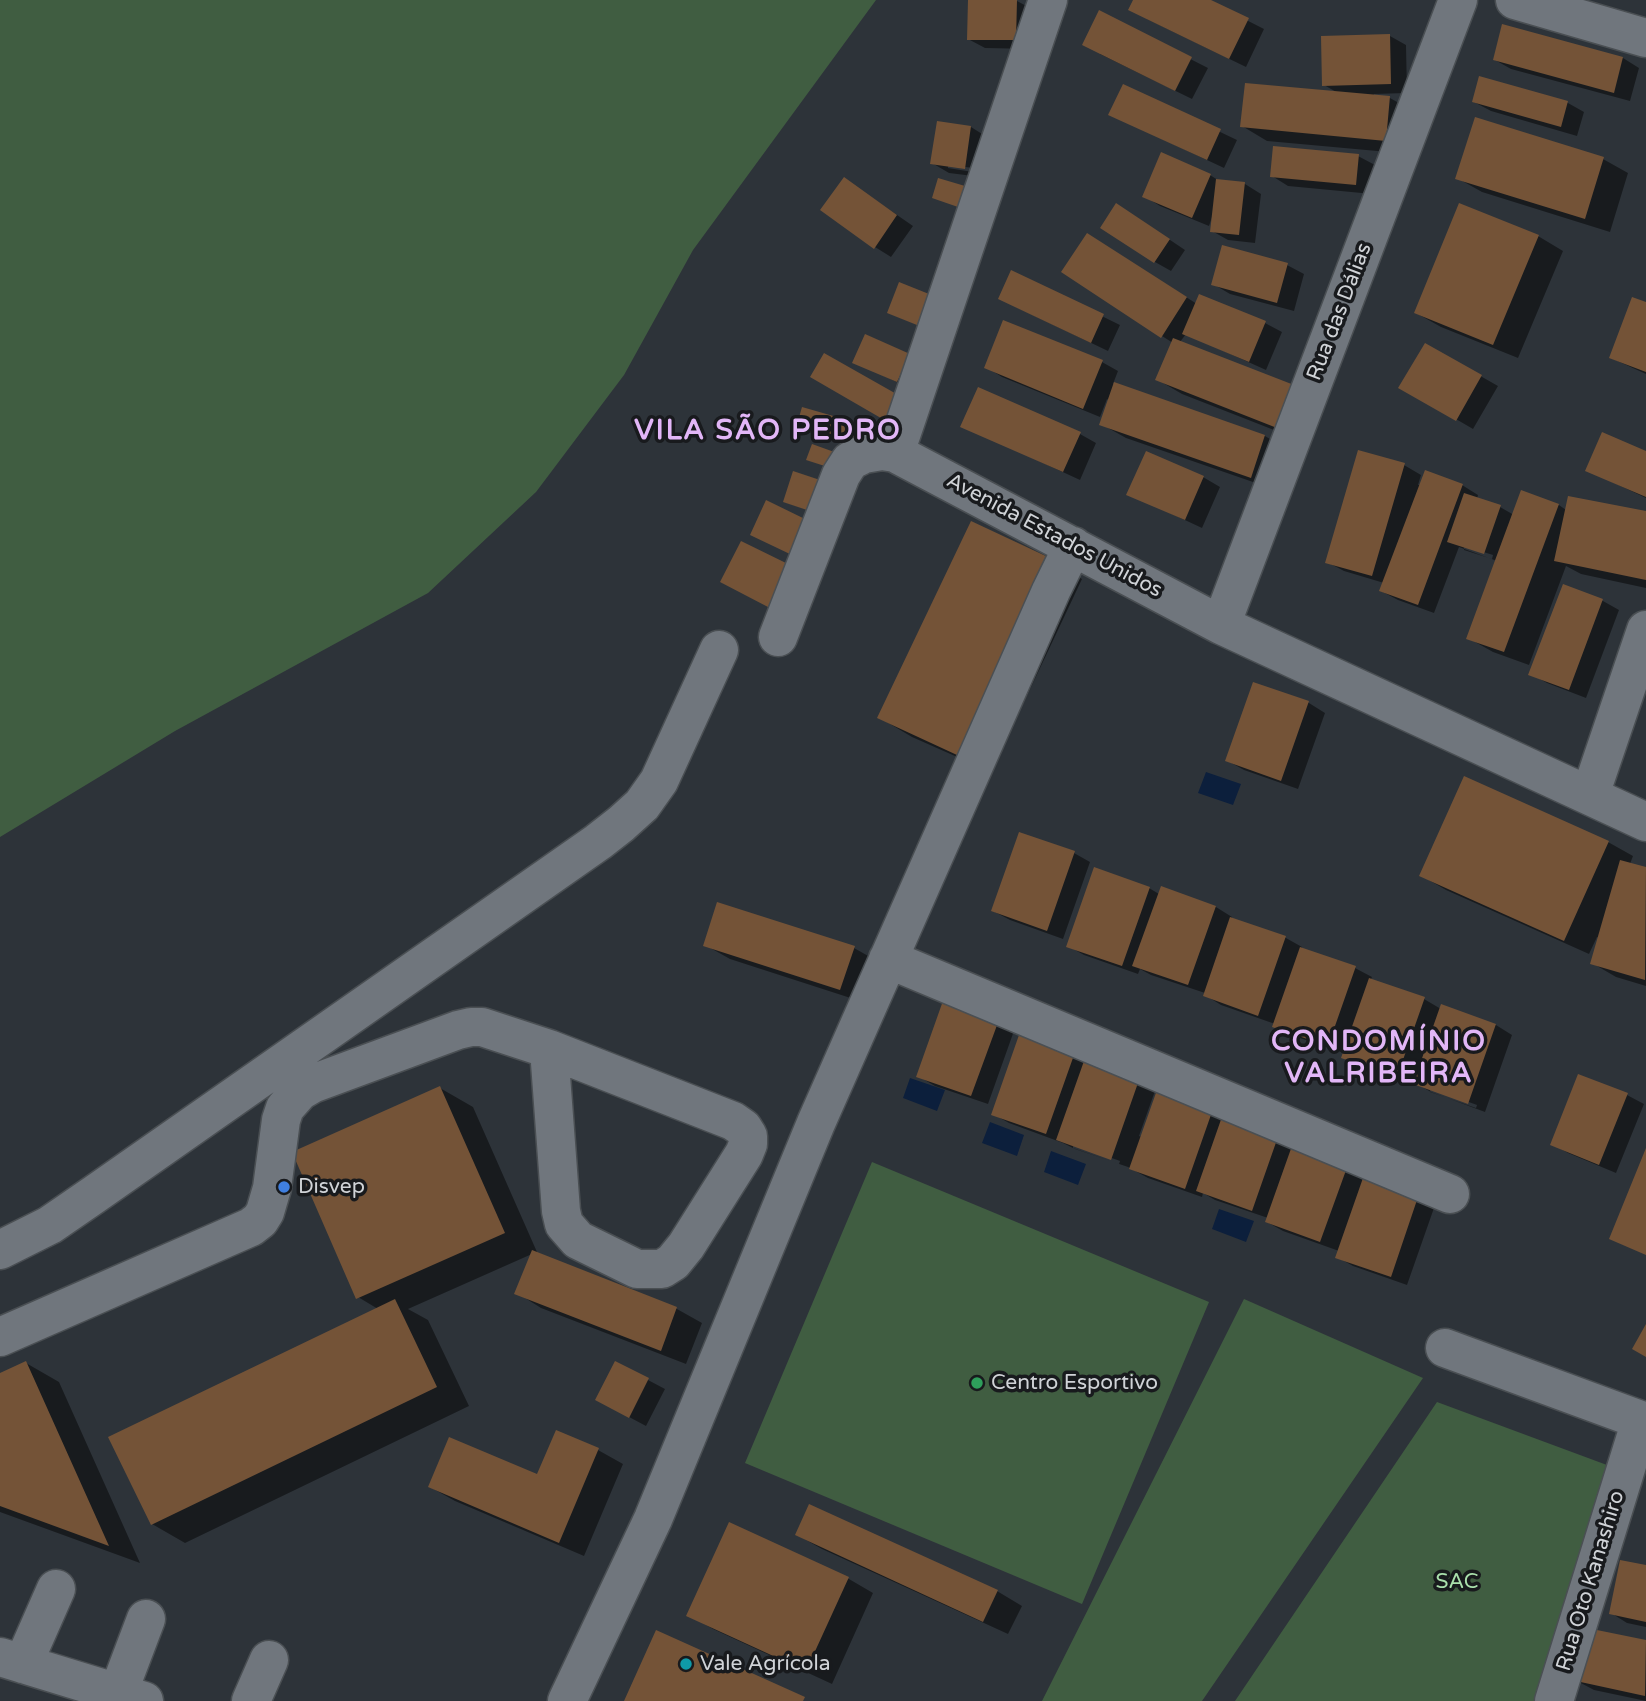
<!DOCTYPE html>
<html>
<head>
<meta charset="utf-8">
<style>
	body { margin:0 }
	canvas { display:block; background:#2d3339 }
</style>
</head>
<body>
<canvas width="1646" height="1701"></canvas>
<script>
const g = document.querySelector('canvas').getContext('2d');
g.lineJoin = 'round';
function fill(path, color) {
  g.fillStyle = color;
  g.fill(path, 'evenodd');
}
function shape(rows) {
  const path = new Path2D();
  for (const r of rows) {
    path.moveTo(r[0], r[1]);
    for (let i = 2; i < r.length; i += 2) path.lineTo(r[i], r[i + 1]);
  }
  return path;
}
function strokePath(path, color, width, dash) {
  g.strokeStyle = color;
  g.lineWidth = width;
  g.lineCap = dash ? 'butt' : 'round';
  g.setLineDash(dash || []);
  g.stroke(path);
}
function drawText(font, color, halo, rows, align = 'center') {
  g.font = font + ' "Varela Round",sans-serif';
  g.lineWidth = 7;
  g.setLineDash([]);
  g.textBaseline = 'middle';
  g.strokeStyle = halo;
  g.fillStyle = color;
  for (const [text, x, y, turn = 0] of rows) {
    g.save();
    g.translate(x, y);
    g.rotate((+turn || 0) * Math.PI / 180);
    g.textAlign = isNaN(turn) ? turn : align;
    if (halo) g.strokeText(text, 0, 0);
    g.fillText(text, 0, 0);
    g.restore();
  }
}
fill(shape([
	[0,0,876,0,693,250,624,375,536,492,428,593,175,731,0,837],
	[872,1162,1209,1302,1082,1604,745,1463],
	[1244,1299,1423,1378,1202,1701,1042,1701],
	[1437,1402,1615,1468,1543,1701,1235,1701]
]), '#405d41');
fill(shape([
	[1206,772,1241,784,1233,805,1198,793],
	[910,1078,945,1090,937,1111,903,1098],
	[990,1122,1024,1135,1017,1156,982,1143],
	[1051,1151,1086,1164,1078,1185,1044,1172],
	[1219,1209,1254,1221,1246,1242,1212,1229]
]), '#0c1f3c');
fill(shape([
	[970,0,1017,1,1034,10,1032,49,985,48,968,39],
	[1135,0,1207,0,1264,29,1246,67,1147,19],
	[1100,13,1208,68,1192,99,1100,54],
	[1390,36,1406,45,1407,93,1374,94,1373,96,1390,98,1415,112,1410,154,1267,141,1242,126,1338,93,1324,85],
	[1623,58,1639,68,1630,101,1511,69,1495,60],
	[1481,78,1568,103,1584,112,1577,136,1491,111,1474,102],
	[1124,86,1237,140,1224,168,1111,115],
	[971,127,987,137,981,177,949,173,932,163],
	[948,165,974,168,973,172,948,168],
	[1358,156,1375,165,1372,194,1288,186,1272,176],
	[1603,159,1628,173,1610,232,1482,192,1457,178],
	[1210,175,1221,182,1245,184,1261,194,1255,243,1228,240,1212,231,1212,217,1209,226,1160,206,1144,196],
	[845,179,913,226,891,257,875,247],
	[1133,215,1185,250,1171,271,1155,262],
	[1538,236,1563,251,1518,358,1441,327,1416,313],
	[1104,245,1197,304,1200,296,1265,323,1282,332,1266,370,1186,334,1180,342,1302,441,1182,394,1158,380,1173,343,1162,336],
	[1287,265,1304,274,1294,311,1230,294,1213,284],
	[1012,272,1120,325,1108,351,1016,307],
	[1646,304,1646,374,1611,358],
	[1426,345,1498,386,1473,429,1401,387],
	[909,355,914,390,854,362],
	[1102,362,1118,371,1113,384,1265,436,1290,451,1276,490,1126,438,1101,424,1110,401,1107,399,1100,417,1002,377,986,367],
	[860,425,868,430,862,447,806,431,798,427],
	[963,426,1080,434,1096,443,1080,480],
	[1646,452,1646,498,1587,470],
	[1404,465,1421,475,1418,485,1462,485,1478,495,1477,499,1500,507,1514,515,1559,505,1566,510,1646,513,1646,588,1581,574,1566,566,1529,665,1493,652,1468,638,1497,561,1459,547,1434,613,1398,600,1381,591,1384,583,1344,571,1327,562],
	[1464,546,1493,555,1492,559,1464,550],
	[1203,477,1220,487,1202,528,1129,494],
	[1049,560,1082,579,991,772,912,737,880,718],
	[1564,587,1603,601,1619,610,1586,698,1547,683,1531,674],
	[1254,684,1309,703,1325,713,1298,789,1244,770,1228,761],
	[1608,842,1633,856,1630,864,1646,869,1646,986,1616,977,1592,963,1599,938,1597,937,1589,954,1446,890,1422,876],
	[1074,853,1090,862,1063,939,1010,920,993,911],
	[1149,888,1159,894,1162,888,1216,907,1232,917,1231,919,1286,938,1302,947,1301,949,1355,968,1372,977,1370,981,1424,999,1441,1009,1442,1007,1496,1025,1512,1035,1485,1112,1431,1092,1415,1083,1414,1085,1359,1066,1343,1057,1344,1053,1291,1035,1275,1026,1275,1024,1221,1005,1205,995,1205,993,1151,975,1140,969,1138,974,1084,955,1068,946],
	[1430,1088,1477,1105,1476,1108,1430,1092],
	[705,945,854,948,879,962,866,1003,730,959],
	[999,1019,1015,1028,988,1104,935,1086,918,1076],
	[1074,1056,1155,1091,1139,1136,1142,1137,1159,1092,1365,1173,1362,1180,1417,1199,1434,1208,1407,1285,1353,1266,1337,1257,1339,1251,1283,1231,1267,1222,1268,1218,1215,1200,1203,1193,1202,1197,1148,1178,1128,1167,1075,1149,1063,1143,1009,1123,993,1114],
	[1073,1144,1120,1161,1119,1164,1073,1148],
	[1579,1076,1627,1095,1644,1104,1616,1173,1568,1153,1552,1144],
	[440,1088,473,1107,537,1252,534,1253,677,1309,702,1323,686,1364,541,1308,517,1293,532,1254,408,1309,428,1320,469,1406,185,1543,152,1524,378,1309,358,1297],
	[26,1363,59,1382,140,1563,0,1512,0,1375],
	[616,1363,665,1389,646,1426,614,1409],
	[557,1432,598,1450,623,1464,584,1556,455,1501,430,1487,538,1477],
	[730,1524,849,1579,873,1593,832,1684,713,1629,688,1615],
	[797,1535,997,1591,1022,1606,1008,1634,822,1549],
	[1646,1567,1646,1627,1627,1623,1611,1613],
	[1588,1630,1646,1641,1646,1701,1594,1690,1577,1681]
]), '#0007');
fill(shape([
	[968,0,1017,0,1016,40,967,40],
	[1133,0,1211,0,1249,18,1229,59,1128,10],
	[1099,10,1192,57,1175,91,1082,45],
	[1502,24,1623,57,1614,93,1493,60],
	[1390,34,1391,84,1322,86,1321,36],
	[1479,76,1568,101,1561,127,1472,102],
	[1245,83,1390,96,1386,141,1240,127],
	[1123,84,1221,129,1207,160,1108,115],
	[1475,117,1604,157,1585,219,1455,179],
	[937,121,971,126,965,169,930,164],
	[1273,146,1359,154,1356,185,1270,177],
	[1161,152,1211,174,1192,218,1142,197],
	[844,177,897,215,874,249,820,210],
	[938,178,965,186,958,207,932,198],
	[1216,179,1245,182,1239,235,1210,232],
	[1116,203,1170,239,1154,263,1100,228],
	[1459,203,1539,235,1493,345,1414,313],
	[1087,233,1187,297,1161,338,1061,272],
	[1222,245,1288,263,1277,303,1211,285],
	[1011,270,1104,314,1091,343,998,299],
	[899,282,929,294,917,325,887,313],
	[1199,294,1266,321,1249,362,1182,334],
	[1632,297,1646,302,1646,372,1609,358],
	[1003,320,1103,360,1083,409,984,368],
	[865,334,910,354,897,382,852,363],
	[1173,338,1294,385,1277,428,1155,380],
	[1425,343,1482,375,1456,421,1398,388],
	[824,353,900,396,886,421,810,377],
	[1114,382,1265,435,1251,478,1099,425],
	[978,387,1081,432,1063,472,960,427],
	[802,407,861,424,855,444,796,428],
	[1602,432,1646,451,1646,497,1585,471],
	[812,444,837,453,831,468,806,460],
	[1358,450,1405,463,1372,576,1325,563],
	[1146,451,1204,476,1185,520,1126,495],
	[1425,470,1463,484,1418,605,1379,591],
	[793,471,823,481,813,512,783,502],
	[1521,490,1559,504,1504,652,1466,639],
	[1464,493,1501,505,1484,554,1447,542],
	[1568,496,1646,511,1646,580,1554,561],
	[766,500,809,521,792,555,750,535],
	[971,521,1050,558,957,755,877,718],
	[741,541,790,565,768,607,720,582],
	[1563,584,1603,599,1569,690,1528,675],
	[1253,682,1309,701,1281,781,1225,761],
	[1464,776,1609,841,1564,941,1419,876],
	[1019,832,1075,851,1047,931,991,911],
	[1620,860,1646,867,1645,980,1590,964],
	[1094,867,1150,887,1122,966,1066,947],
	[1161,886,1216,906,1188,985,1132,966],
	[717,902,855,946,840,990,703,946],
	[1230,917,1286,936,1258,1016,1203,996],
	[1300,947,1356,966,1328,1046,1272,1027],
	[1369,978,1425,997,1397,1077,1341,1058],
	[944,998,1000,1017,971,1096,916,1077],
	[1441,1004,1496,1024,1468,1104,1413,1084],
	[1019,1035,1074,1055,1046,1134,991,1115],
	[1084,1061,1139,1080,1111,1160,1056,1140],
	[1578,1074,1628,1093,1599,1165,1550,1145],
	[440,1086,505,1233,356,1299,292,1152],
	[1157,1090,1213,1109,1185,1189,1129,1169],
	[1224,1111,1280,1131,1252,1211,1196,1191],
	[1293,1143,1349,1162,1320,1242,1265,1222],
	[1646,1148,1646,1255,1609,1239],
	[1363,1178,1418,1197,1391,1277,1335,1258],
	[532,1250,677,1307,661,1351,514,1294],
	[395,1299,437,1387,151,1525,108,1437],
	[1646,1324,1646,1357,1632,1349],
	[26,1361,109,1546,0,1506,0,1373],
	[615,1361,649,1378,629,1418,595,1400],
	[556,1430,599,1448,559,1543,428,1487,449,1437,537,1474],
	[809,1504,998,1590,983,1622,795,1535],
	[729,1522,849,1577,806,1671,686,1616],
	[1620,1560,1646,1565,1646,1622,1609,1614],
	[1587,1628,1646,1640,1645,1696,1576,1681],
	[656,1630,805,1697,803,1701,624,1701]
]), '#745337');
const minor = shape([
	[1048,0,895,453,1221,625,1646,822],
	[1515,0,1646,38],
	[1221,625,1458,0],
	[778,637,841,475,850,461,864,454,882,451,895,453],
	[1590,795,1646,630],
	[888,959,1450,1194],
	[0,1250,50,1225,95,1194,598,842,621,824,642,805,659,781,719,650],
	[0,1337,251,1227,260,1220,265,1212,272,1188,281,1120,285,1108,300,1091,312,1084,458,1030,471,1027,482,1027,549,1049,733,1121,743,1128,748,1136,748,1144,744,1154,686,1246,673,1262,662,1269,637,1269,578,1240,564,1224,561,1211,549,1049],
	[1445,1348,1646,1422],
	[0,1657,144,1701],
	[23,1664,56,1589],
	[118,1693,146,1619],
	[251,1701,269,1660],
	[567,1701,653,1519,816,1123,1051,591,1073,546],
	[1554,1701,1641,1420]
]);
strokePath(minor, '#4a4f53', 41);
strokePath(minor, '#70767d', 38);
for (const [x, y, r, color] of [
	[284,1187,7,"#3f7fe0"],
	[977,1383,7,"#2e9e5b"],
	[686,1664,7,"#0f9aa8"]
]) {
  const dot = new Path2D();
  dot.arc(x, y, r, 0, 2 * Math.PI);
  g.fillStyle = color;
  g.fill(dot);
  strokePath(dot, '#181a1d', 2.5);
}
drawText('21px', '#d0d3d7', '#181a1d', [
	["Rua das Dálias",1340,312,-69],
	["Avenida Estados Unidos",1054,536,28],
	["Rua Oto Kanashiro",1591,1581,-73]
]);
drawText('21px', '#d0d3d7', '#181a1d', [
	["Disvep",298,1187],
	["Centro Esportivo",991,1383],
	["Vale Agrícola",700,1664]
], 'left');
drawText('21px', '#aae0ac', '#181a1d', [
	["SAC",1457,1582]
]);
g.letterSpacing = '2px';
drawText('bold 28px', '#e2b6f7', '#181a1d', [
	["VILA SÃO PEDRO",768,432],
	["CONDOMÍNIO",1379,1043],
	["VALRIBEIRA",1379,1075]
]);
g.letterSpacing = '0px';
</script>
</body>
</html>
